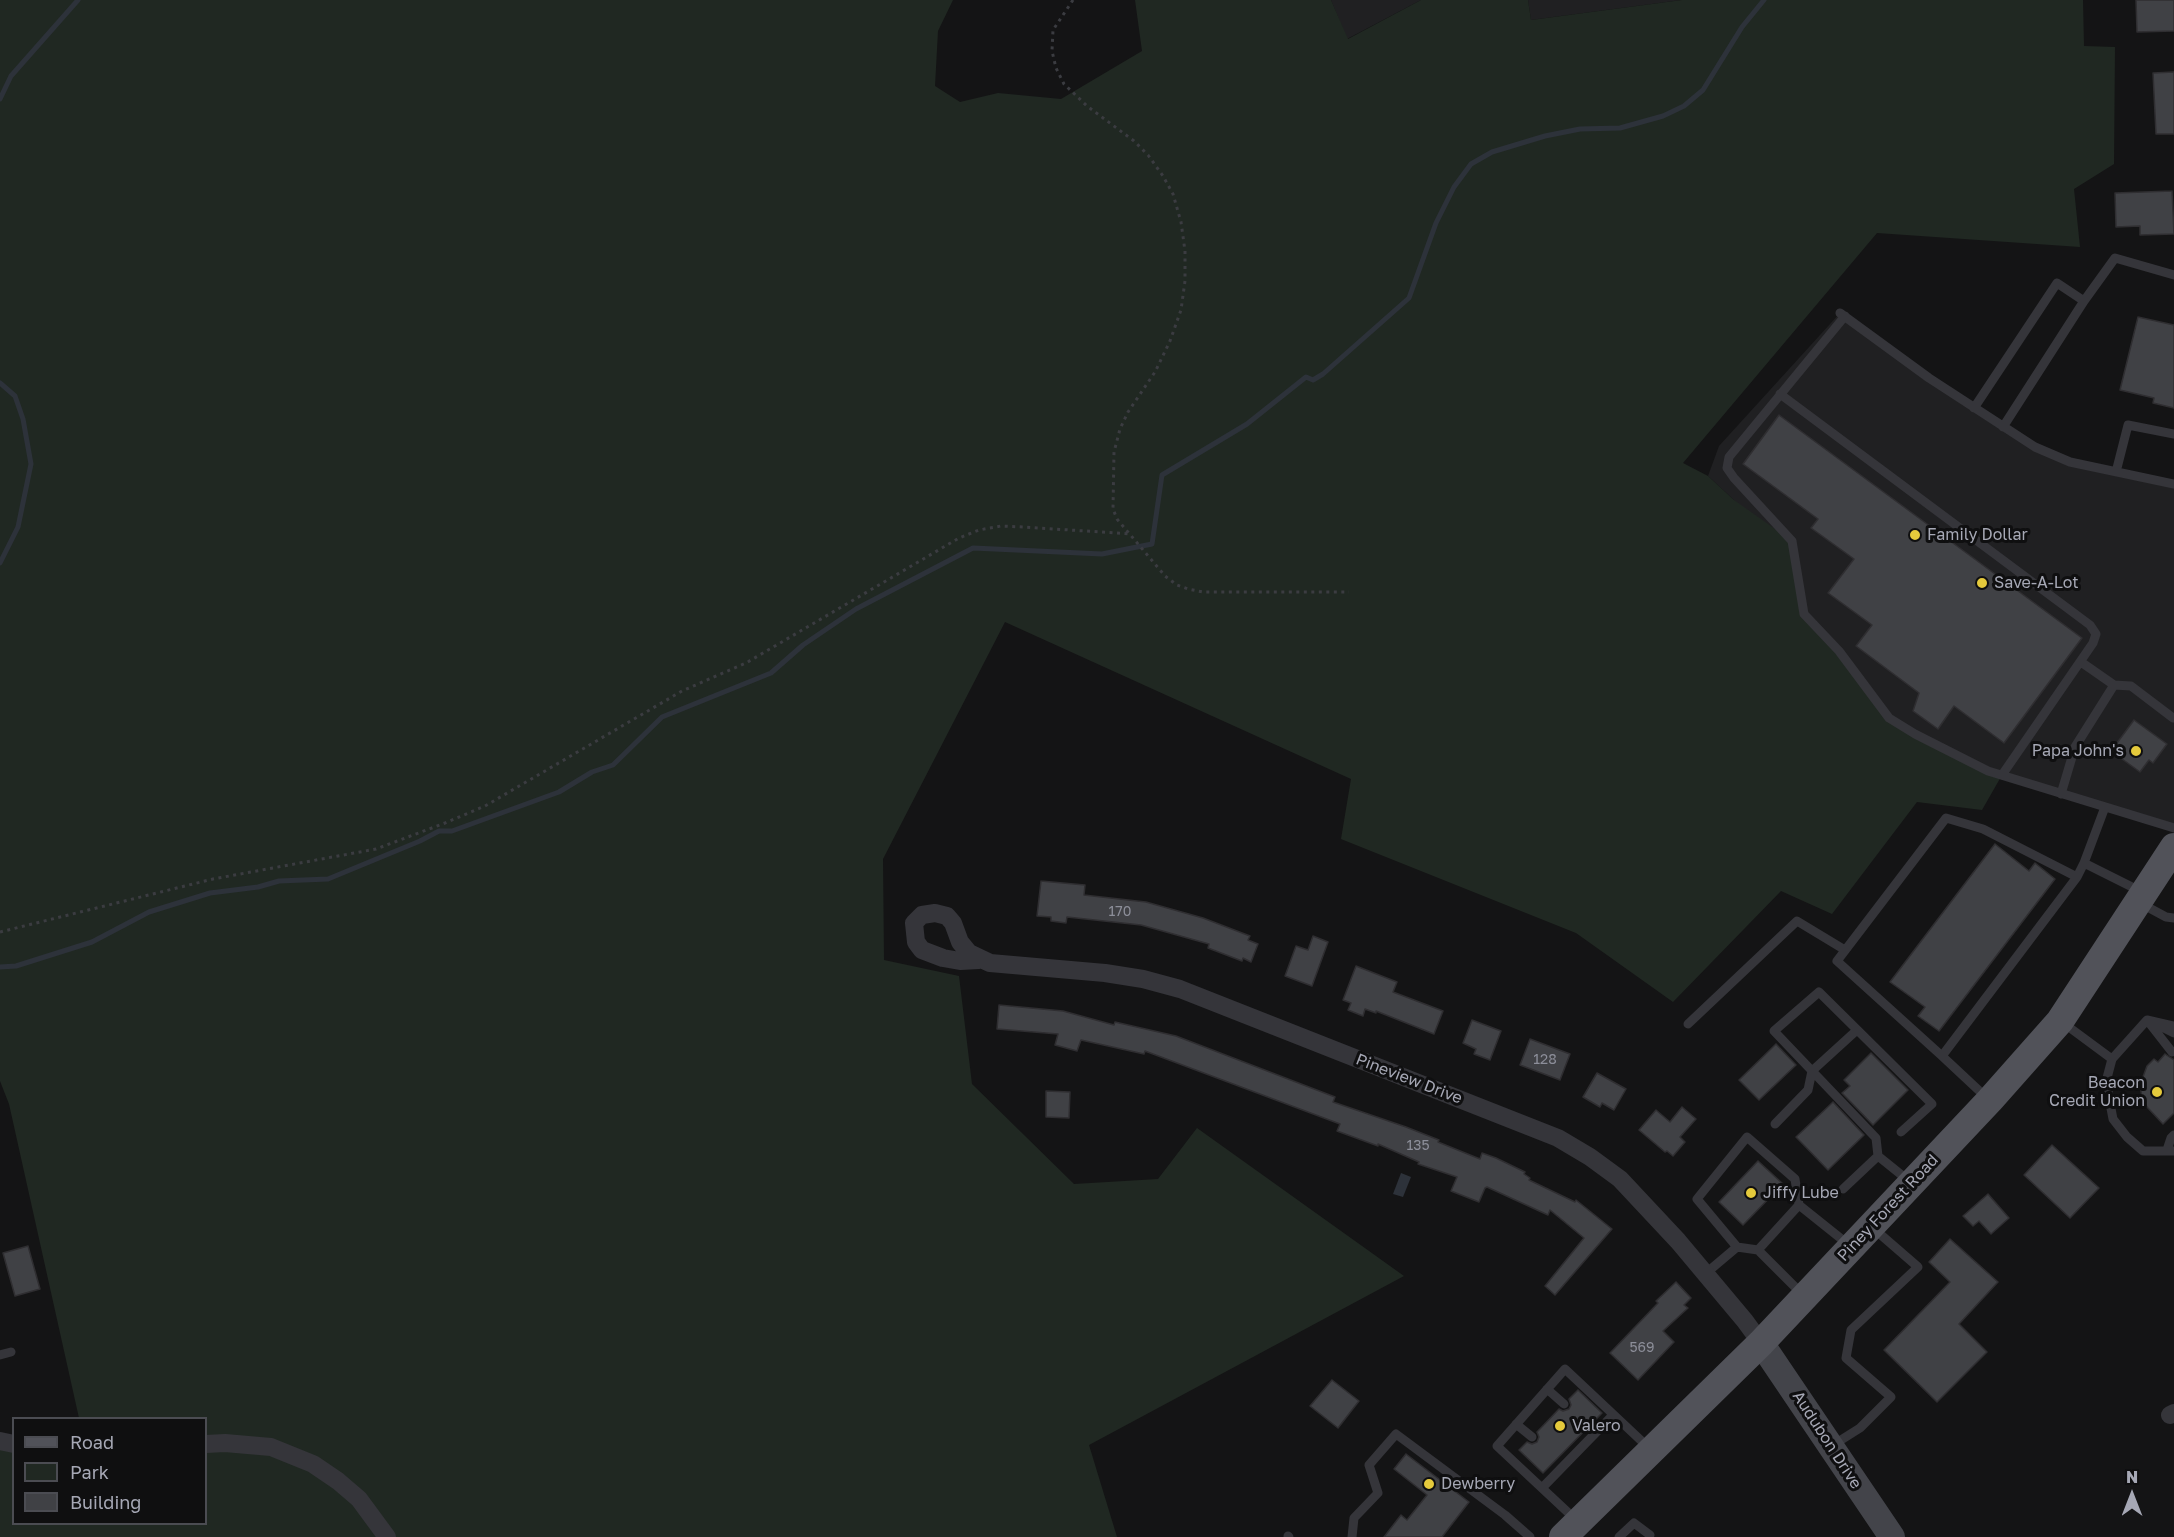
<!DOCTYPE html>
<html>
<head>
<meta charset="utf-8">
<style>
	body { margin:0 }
	#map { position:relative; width:2174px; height:1537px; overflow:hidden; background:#141415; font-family:"Golos Text",sans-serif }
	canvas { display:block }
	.legend { position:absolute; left:12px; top:1417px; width:195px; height:108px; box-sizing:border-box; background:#0f0f10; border:2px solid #4b4c52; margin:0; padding:8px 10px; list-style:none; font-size:18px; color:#a6a8b5 }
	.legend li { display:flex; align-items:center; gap:12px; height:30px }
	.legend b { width:30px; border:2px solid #4b4c52 }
	.north { position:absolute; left:2102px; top:1465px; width:60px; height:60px; -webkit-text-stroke:4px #0f0f10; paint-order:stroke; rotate:0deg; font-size:16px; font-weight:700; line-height:24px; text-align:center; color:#a6a8b5 }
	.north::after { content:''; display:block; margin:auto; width:21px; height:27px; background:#a6a8b5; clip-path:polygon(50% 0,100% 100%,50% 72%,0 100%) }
</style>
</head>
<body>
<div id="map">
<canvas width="2174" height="1537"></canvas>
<ul class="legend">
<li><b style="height:8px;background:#515259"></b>Road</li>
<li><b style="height:16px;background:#202822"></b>Park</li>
<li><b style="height:16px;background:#404145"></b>Building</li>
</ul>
<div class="north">N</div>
</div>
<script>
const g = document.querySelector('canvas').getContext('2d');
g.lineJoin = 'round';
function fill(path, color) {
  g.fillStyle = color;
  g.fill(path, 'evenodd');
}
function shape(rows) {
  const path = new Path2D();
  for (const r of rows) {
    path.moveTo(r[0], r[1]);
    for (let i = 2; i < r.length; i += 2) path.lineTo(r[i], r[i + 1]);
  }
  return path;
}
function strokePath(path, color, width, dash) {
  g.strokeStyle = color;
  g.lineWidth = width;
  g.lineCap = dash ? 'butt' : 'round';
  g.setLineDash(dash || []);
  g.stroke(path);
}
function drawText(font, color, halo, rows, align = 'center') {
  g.font = font + ' "Golos Text",sans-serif';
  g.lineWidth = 6;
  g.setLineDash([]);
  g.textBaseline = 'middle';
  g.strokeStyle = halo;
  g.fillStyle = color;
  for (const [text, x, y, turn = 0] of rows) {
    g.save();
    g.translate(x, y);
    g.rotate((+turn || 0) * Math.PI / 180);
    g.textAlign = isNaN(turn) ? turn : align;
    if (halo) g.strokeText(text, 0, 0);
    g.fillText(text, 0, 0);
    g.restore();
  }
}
fill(shape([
	[1331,0,1421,0,1347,39],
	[1528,0,1682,0,1531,20],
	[1840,313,2019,437,2070,462,2174,484,2174,828,1988,771,1889,718,1804,614,1734,500,1708,476,1719,446]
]), '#202022');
fill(shape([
	[0,0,953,0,938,31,935,86,960,102,998,93,1061,99,1142,51,1135,0,1331,0,1348,39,1421,0,1528,0,1531,20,1682,0,2083,0,2084,46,2115,47,2114,164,2074,189,2080,247,1877,233,1683,463,1708,476,1734,500,1792,541,1804,614,1889,718,2002,775,1982,810,1917,802,1832,914,1781,891,1673,1002,1576,933,1341,839,1351,779,1005,622,883,859,884,960,959,976,972,1084,1074,1184,1158,1179,1197,1128,1404,1276,1089,1445,1117,1537,0,1537,0,1450,13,1448,14,1524,206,1524,206,1418,79,1418,9,1104,0,1081]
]), '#202822');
fill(shape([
	[1401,1173,1411,1177,1403,1197,1393,1194]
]), '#2d323a');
strokePath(shape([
	[0,99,11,76,78,0],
	[0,383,15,396,23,419,31,464,18,527,0,563],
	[0,967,16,966,92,942,149,912,210,893,258,887,279,881,328,879,420,841,439,831,452,831,559,792,592,772,613,765,662,717,771,673,803,645,856,609,973,548,1102,554,1152,544,1162,475,1247,424,1306,377,1313,380,1323,374,1409,298,1436,223,1454,187,1471,164,1492,152,1545,136,1580,129,1620,128,1663,116,1684,106,1703,90,1742,27,1764,0]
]), '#2d323a', 5);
const building = shape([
	[2136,0,2174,0,2174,31,2137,32,2136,0],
	[2174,72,2174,134,2156,134,2153,73,2174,72],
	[2172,191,2174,234,2140,235,2140,226,2116,227,2115,193,2172,191],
	[2138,317,2174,325,2174,408,2153,403,2154,398,2120,390,2138,317],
	[1779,415,2082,638,2004,743,1954,706,1938,729,1913,711,1919,693,1856,646,1872,625,1828,593,1854,559,1811,528,1818,519,1743,464,1779,415],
	[2134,720,2167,744,2153,763,2149,760,2140,772,2111,751,2134,720],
	[1995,844,2029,871,2035,863,2055,879,1939,1031,1918,1016,1925,1007,1890,982,1995,844],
	[1041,881,1085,885,1084,895,1146,902,1203,918,1250,936,1248,940,1258,944,1251,962,1243,958,1242,961,1208,948,1209,944,1141,925,1067,917,1066,923,1051,921,1051,917,1037,916,1041,881],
	[1313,936,1328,942,1312,986,1285,976,1296,946,1308,950,1313,936],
	[1356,966,1397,982,1393,992,1443,1011,1434,1034,1376,1011,1376,1013,1365,1009,1363,1016,1348,1010,1351,1003,1343,1000,1356,966],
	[999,1005,1063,1011,1114,1025,1115,1022,1176,1036,1335,1097,1333,1102,1406,1127,1439,1140,1438,1142,1480,1159,1482,1153,1496,1158,1525,1172,1524,1174,1530,1178,1529,1180,1575,1202,1576,1200,1612,1229,1555,1295,1545,1286,1584,1238,1550,1210,1548,1215,1487,1187,1485,1188,1479,1202,1451,1191,1457,1177,1418,1164,1419,1162,1378,1144,1378,1146,1337,1131,1340,1124,1145,1051,1144,1054,1081,1040,1077,1051,1055,1045,1058,1034,997,1029,999,1005],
	[1472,1020,1501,1031,1490,1060,1474,1054,1476,1049,1463,1043,1472,1020],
	[1530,1039,1570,1054,1560,1080,1520,1065,1530,1039],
	[1776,1044,1796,1065,1759,1100,1739,1080,1776,1044],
	[1871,1053,1908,1090,1873,1125,1842,1093,1850,1086,1844,1080,1871,1053],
	[2165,1054,2174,1060,2174,1113,2163,1124,2147,1107,2142,1098,2140,1085,2147,1066,2154,1059,2158,1062,2165,1054],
	[1597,1073,1626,1089,1614,1110,1602,1103,1600,1107,1583,1097,1597,1073],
	[1046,1091,1070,1092,1069,1118,1046,1117,1046,1091],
	[1833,1102,1864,1135,1828,1170,1796,1137,1833,1102],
	[1682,1107,1696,1119,1680,1137,1685,1142,1673,1156,1667,1151,1665,1152,1639,1130,1656,1110,1670,1122,1682,1107],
	[2052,1145,2099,1188,2070,1218,2024,1175,2052,1145],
	[1758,1161,1783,1184,1743,1225,1719,1202,1758,1161],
	[1988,1194,2009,1218,1991,1234,1979,1221,1973,1226,1963,1216,1988,1194],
	[1950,1239,1998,1282,1959,1324,1987,1352,1937,1402,1884,1350,1950,1282,1929,1262,1950,1239],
	[28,1246,40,1289,15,1296,3,1253,28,1246],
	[1676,1282,1691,1298,1684,1305,1688,1308,1663,1331,1674,1342,1638,1380,1610,1353,1658,1303,1656,1301,1676,1282],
	[1332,1380,1359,1401,1338,1428,1310,1406,1332,1380],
	[1578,1390,1602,1413,1543,1473,1519,1450,1527,1442,1532,1444,1537,1442,1539,1437,1537,1432,1559,1409,1563,1411,1569,1409,1571,1405,1569,1399,1578,1390],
	[1406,1454,1469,1502,1442,1537,1384,1537,1401,1515,1407,1520,1427,1495,1394,1469,1406,1454]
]);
fill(building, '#404145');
strokePath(building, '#2f2e31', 1.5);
strokePath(shape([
	[1073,0,1053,30,1052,51,1056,68,1064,84,1087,106,1134,141,1148,155,1163,176,1173,194,1181,222,1185,251,1185,281,1181,310,1170,341,1155,372,1128,412,1120,429,1114,452,1113,509,1117,519,1165,576,1177,585,1188,589,1203,592,1349,592],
	[0,932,213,879,376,849,445,823,485,806,682,691,746,663,959,538,979,530,1001,526,1023,527,1132,534]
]), '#3b3c41', 3, [3, 4.5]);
strokePath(shape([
	[2084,301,2115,258,2174,275],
	[1840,313,1929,378,2035,447,2070,462,2174,484],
	[1845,316,1729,457,1727,468,1734,478,1792,541,1804,614,1839,651,1889,718,1915,734,1988,771,2174,828],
	[1780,394,2090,625,2096,634,2093,643,2002,775],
	[1974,408,2057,283,2084,301,2003,427],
	[2116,472,2128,425,2174,434],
	[2114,685,2131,686,2173,718],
	[2061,794,2075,747,2114,685,2081,662],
	[2084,863,2105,807],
	[2140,903,2166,917,2174,918],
	[2147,1020,2172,1052],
	[2062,1022,2112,1059,2107,1078,2109,1098,2113,1119,2127,1137,2143,1151,2174,1151],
	[1688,1024,1797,921,1845,950],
	[2160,1026,2174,1033],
	[1942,1056,1837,961,1946,818,1983,829,2077,877],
	[2112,1059,2147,1020,2174,1026],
	[1988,1099,1942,1056,2077,877,2084,863,2142,892],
	[1775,1124,1808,1090,1812,1071,1857,1030],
	[1901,1132,1932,1104,1819,992,1774,1031,1876,1138,1878,1156,1909,1181],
	[2167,1150,2171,1138,2174,1135],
	[1843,1189,1878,1156],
	[1758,1250,1799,1205],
	[1705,1274,1737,1247],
	[1802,1294,1758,1250,1737,1247,1697,1199,1747,1137,1795,1179,1799,1205,1849,1245],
	[0,1355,11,1352],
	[1547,1389,1564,1404],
	[1516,1424,1532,1437],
	[1833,1445,1860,1428,1891,1397,1846,1358,1851,1330,1918,1267,1873,1228],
	[1542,1488,1613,1415],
	[1575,1519,1497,1446,1565,1369,1649,1448],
	[1288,1536,1289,1537],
	[1352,1537,1354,1518,1378,1493,1369,1465,1396,1434,1505,1515,1530,1537],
	[1619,1537,1634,1523,1650,1535]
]), '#35353a', 9);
strokePath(shape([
	[979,960,960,961,943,958,922,950,916,942,914,923,922,915,935,913,947,916,953,923,960,942,969,953,990,963,1105,973,1143,979,1180,989,1558,1138,1590,1157,1620,1179,1678,1241,1745,1321,1761,1343],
	[2170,1415,2174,1413],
	[0,1441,14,1444],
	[206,1444,225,1443,271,1447,313,1464,338,1481,359,1499,387,1537]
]), '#35353a', 18);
strokePath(shape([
	[1761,1343,1892,1537]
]), '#43444a', 26);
strokePath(shape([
	[1563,1537,1761,1343,1990,1100,2060,1021,2174,847]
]), '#515259', 28);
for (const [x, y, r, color] of [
	[1915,535,6,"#e5ca3c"],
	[1982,583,6,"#e5ca3c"],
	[2136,751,6,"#e5ca3c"],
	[2157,1092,6,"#e5ca3c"],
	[1751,1193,6,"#e5ca3c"],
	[1560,1426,6,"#e5ca3c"],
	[1429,1484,6,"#e5ca3c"]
]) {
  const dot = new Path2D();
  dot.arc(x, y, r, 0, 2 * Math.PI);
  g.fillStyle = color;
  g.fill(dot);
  strokePath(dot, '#0f0f10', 2);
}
drawText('14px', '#8c8e99', null, [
	["170",1120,912],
	["128",1545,1060],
	["135",1418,1146],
	["569",1642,1348]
]);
drawText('16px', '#a6a8b5', '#0f0f10', [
	["Family Dollar",1927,535],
	["Save-A-Lot",1994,583],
	["Papa John's",2124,751,"right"],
	["Beacon",2145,1083,"right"],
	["Credit Union",2145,1101,"right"],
	["Jiffy Lube",1763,1193],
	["Valero",1572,1426],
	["Dewberry",1441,1484]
], 'left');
drawText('16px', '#a6a8b5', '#0f0f10', [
	["Pineview Drive",1409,1079,21],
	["Piney Forest Road",1888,1208,-47],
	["Audubon Drive",1827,1440,57]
]);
</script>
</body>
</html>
